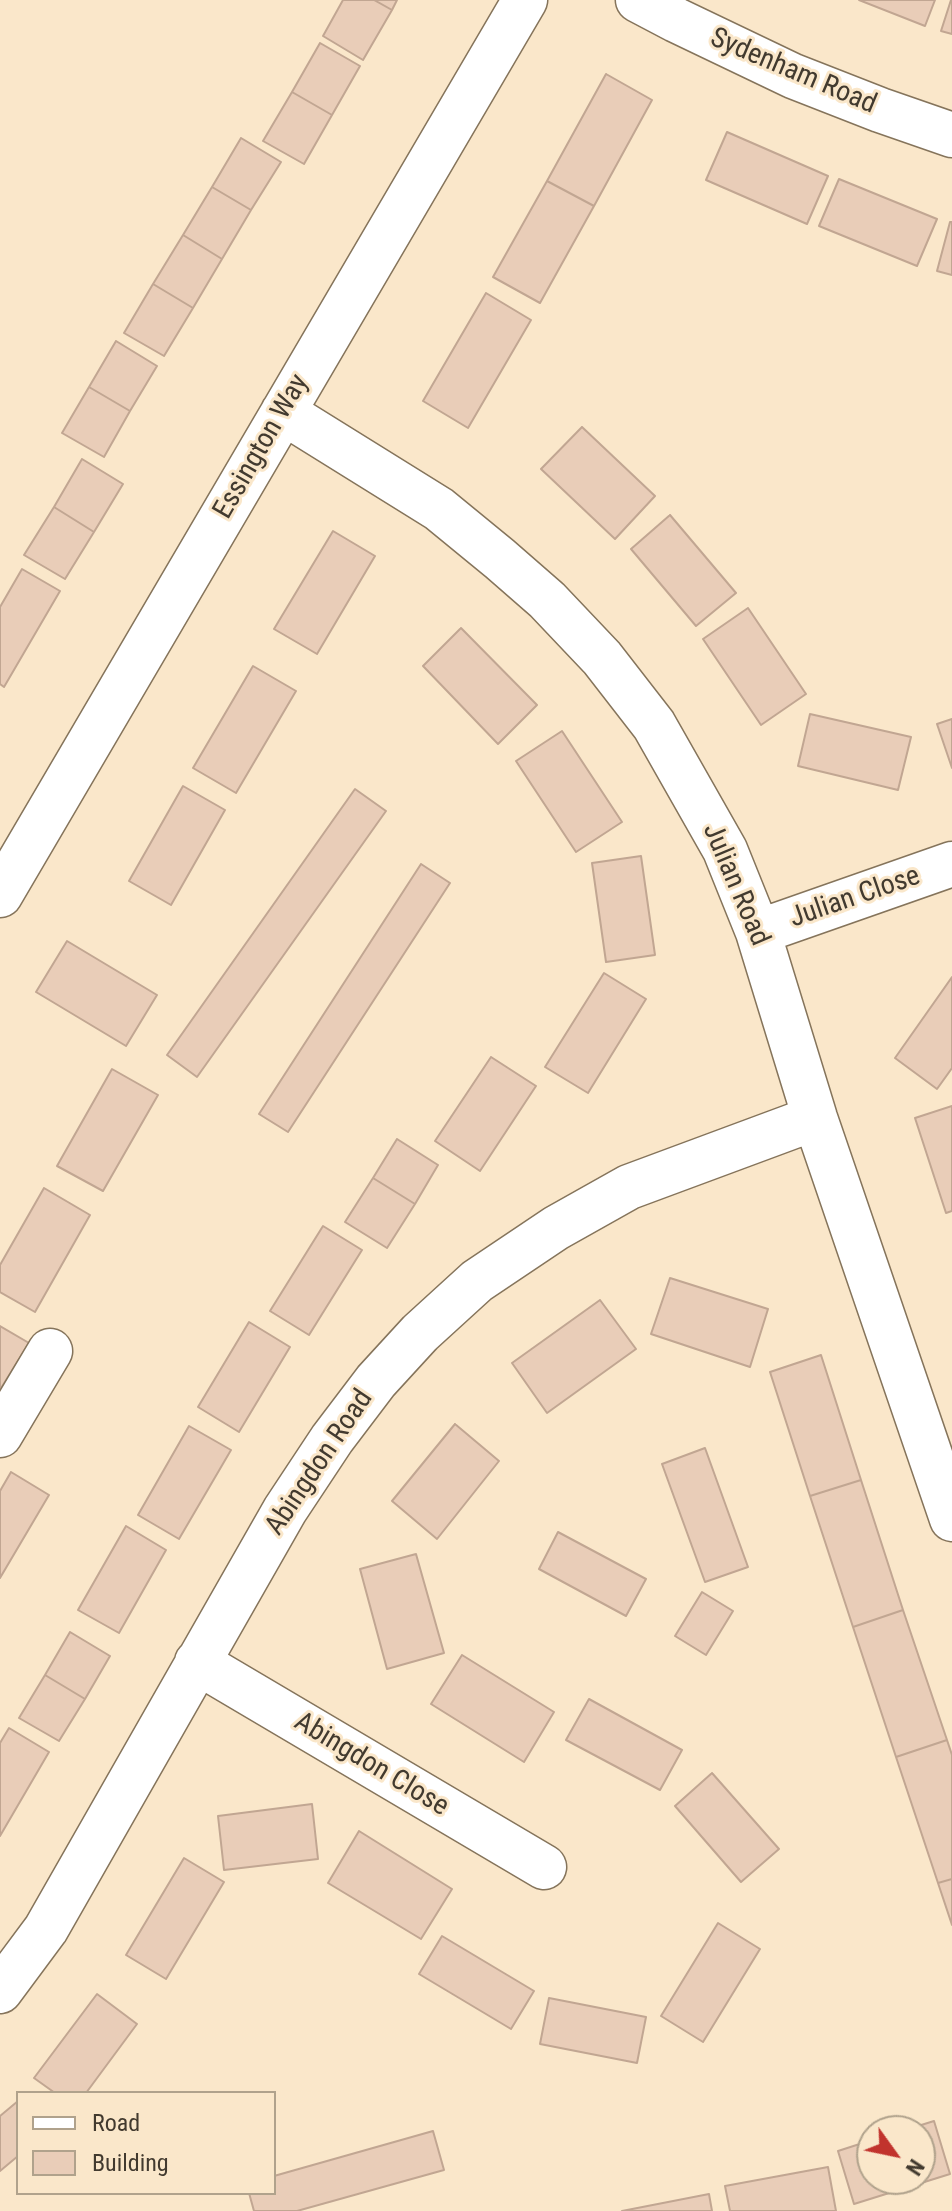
<!DOCTYPE html>
<html>
<head>
<meta charset="utf-8">
<style>
	body { margin:0 }
	#map { position:relative; width:952px; height:2211px; overflow:hidden; background:#fae7ca; font-family:"Roboto Condensed",sans-serif }
	canvas { display:block }
	.legend { position:absolute; left:16px; top:2091px; width:260px; height:104px; box-sizing:border-box; background:#fae7ca; border:2px solid #b0a28c; margin:0; padding:10px 14px; list-style:none; font-size:24px; color:#423a2f }
	.legend li { display:flex; align-items:center; gap:16px; height:40px }
	.legend b { width:40px; border:2px solid #b0a28c }
	.north { position:absolute; left:856px; top:2115px; width:80px; height:80px; box-sizing:border-box; background:#fae7ca; border:2px solid #b0a28c; border-radius:50%; rotate:123deg; font-size:22px; font-weight:700; line-height:32px; text-align:center; color:#423a2f }
	.north::after { content:''; display:block; margin:auto; width:28px; height:36px; background:#c1332d; clip-path:polygon(50% 0,100% 100%,50% 72%,0 100%) }
</style>
</head>
<body>
<div id="map">
<canvas width="952" height="2211"></canvas>
<ul class="legend">
<li><b style="height:10px;background:#fff"></b>Road</li>
<li><b style="height:22px;background:#e9cdb8"></b>Building</li>
</ul>
<div class="north">N</div>
</div>
<script>
const g = document.querySelector('canvas').getContext('2d');
g.lineJoin = 'round';
function fill(path, color) {
  g.fillStyle = color;
  g.fill(path, 'evenodd');
}
function shape(rows) {
  const path = new Path2D();
  for (const r of rows) {
    path.moveTo(r[0], r[1]);
    for (let i = 2; i < r.length; i += 2) path.lineTo(r[i], r[i + 1]);
  }
  return path;
}
function strokePath(path, color, width, dash) {
  g.strokeStyle = color;
  g.lineWidth = width;
  g.lineCap = dash ? 'butt' : 'round';
  g.setLineDash(dash || []);
  g.stroke(path);
}
function drawText(font, color, halo, rows, align = 'center') {
  g.font = font + ' "Roboto Condensed",sans-serif';
  g.lineWidth = 6;
  g.setLineDash([]);
  g.textBaseline = 'middle';
  g.strokeStyle = halo;
  g.fillStyle = color;
  for (const [text, x, y, turn = 0] of rows) {
    g.save();
    g.translate(x, y);
    g.rotate((+turn || 0) * Math.PI / 180);
    g.textAlign = isNaN(turn) ? turn : align;
    if (halo) g.strokeText(text, 0, 0);
    g.fillText(text, 0, 0);
    g.restore();
  }
}
const building = shape([
	[343,0,374,0,392,10,363,60,323,36,343,0],
	[374,0,397,0,392,10,374,0],
	[859,0,935,0,925,26,859,0],
	[951,0,952,0,952,34,941,31,951,0],
	[320,43,360,66,332,115,292,92,320,43],
	[606,74,652,100,594,206,547,181,606,74],
	[292,92,332,115,304,164,263,141,292,92],
	[727,132,828,176,807,224,706,180,727,132],
	[241,138,281,162,251,210,212,187,241,138],
	[839,179,937,219,917,266,819,226,839,179],
	[547,181,594,206,540,303,493,277,547,181],
	[212,187,251,210,222,259,183,235,212,187],
	[950,222,952,222,952,275,937,271,950,222],
	[183,235,222,259,193,308,153,284,183,235],
	[153,284,193,308,164,356,124,333,153,284],
	[486,293,531,320,468,428,423,401,486,293],
	[116,341,157,366,130,411,89,387,116,341],
	[89,387,130,411,104,457,62,433,89,387],
	[582,427,655,496,615,539,541,469,582,427],
	[82,459,123,484,94,532,54,507,82,459],
	[54,507,94,532,65,579,24,555,54,507],
	[670,515,736,593,696,626,631,549,670,515],
	[333,531,375,556,317,654,274,629,333,531],
	[22,569,60,591,4,687,0,684,0,607,22,569],
	[748,608,806,694,761,725,703,639,748,608],
	[461,628,537,705,498,744,423,666,461,628],
	[253,666,296,691,236,793,193,768,253,666],
	[810,714,911,737,898,790,798,766,810,714],
	[952,719,952,768,937,724,952,719],
	[562,731,622,822,576,852,516,761,562,731],
	[183,786,225,810,171,905,129,881,183,786],
	[355,789,386,811,197,1077,167,1055,355,789],
	[641,856,655,955,606,962,592,863,641,856],
	[421,864,450,883,288,1132,259,1114,421,864],
	[67,941,157,995,126,1046,36,992,67,941],
	[604,973,646,999,588,1093,545,1067,604,973],
	[952,977,952,1068,937,1089,895,1058,952,977],
	[491,1057,536,1086,480,1171,435,1141,491,1057],
	[112,1069,158,1095,103,1191,57,1166,112,1069],
	[952,1106,952,1211,946,1213,915,1118,952,1106],
	[397,1139,438,1165,415,1204,373,1178,397,1139],
	[373,1178,415,1204,387,1248,345,1222,373,1178],
	[44,1188,90,1215,35,1312,0,1292,0,1265,44,1188],
	[323,1226,362,1250,309,1335,270,1311,323,1226],
	[670,1278,768,1309,750,1367,651,1334,670,1278],
	[600,1300,636,1349,547,1413,512,1363,600,1300],
	[249,1322,290,1347,239,1432,198,1407,249,1322],
	[0,1326,29,1343,0,1390,0,1326],
	[821,1355,861,1480,810,1496,770,1372,821,1355],
	[455,1424,499,1461,437,1539,392,1501,455,1424],
	[189,1426,231,1450,179,1539,138,1515,189,1426],
	[705,1448,748,1567,705,1582,662,1464,705,1448],
	[11,1472,49,1495,0,1578,0,1491,11,1472],
	[861,1480,903,1610,853,1627,810,1496,861,1480],
	[126,1526,166,1550,119,1633,78,1610,126,1526],
	[558,1532,646,1579,626,1616,539,1569,558,1532],
	[416,1554,444,1653,387,1669,360,1569,416,1554],
	[702,1592,733,1611,706,1655,675,1636,702,1592],
	[903,1610,947,1740,896,1757,853,1627,903,1610],
	[70,1632,110,1656,85,1699,45,1675,70,1632],
	[462,1655,554,1712,524,1762,431,1704,462,1655],
	[45,1675,85,1699,59,1741,19,1718,45,1675],
	[589,1699,682,1750,660,1790,566,1740,589,1699],
	[9,1728,49,1752,0,1836,0,1743,9,1728],
	[947,1740,952,1755,952,1879,938,1883,896,1757,947,1740],
	[712,1773,779,1849,741,1882,675,1806,712,1773],
	[312,1804,318,1859,224,1870,218,1816,312,1804],
	[359,1831,452,1889,421,1939,328,1883,359,1831],
	[184,1858,224,1882,166,1979,126,1955,184,1858],
	[952,1879,952,1925,938,1883,952,1879],
	[718,1923,760,1949,703,2042,661,2016,718,1923],
	[442,1936,534,1991,511,2029,419,1974,442,1936],
	[97,1994,137,2024,86,2093,55,2093,34,2078,97,1994],
	[549,1998,646,2017,637,2063,540,2044,549,1998],
	[18,2101,18,2156,0,2171,0,2116,18,2101],
	[934,2121,950,2174,854,2204,838,2151,872,2140,872,2179,920,2179,920,2131,902,2131,934,2121],
	[433,2131,444,2170,297,2211,254,2211,249,2193,274,2193,274,2176,433,2131],
	[828,2167,836,2211,730,2211,725,2186,828,2167],
	[709,2194,712,2211,622,2211,709,2194]
]);
fill(building, '#e9cdb8');
strokePath(building, '#c1a692', 2);
const minor = shape([
	[638,0,676,20,793,76,880,110,952,135],
	[283,412,439,509,500,559,547,600,602,658,654,725,725,850,758,932,815,1118,952,1519],
	[0,895,525,0],
	[758,932,952,864],
	[0,1435,50,1351],
	[197,1662,544,1867],
	[0,1991,46,1929,285,1510,332,1439,376,1381,420,1333,477,1281,556,1228,629,1187,815,1118]
]);
strokePath(minor, '#85745b', 47);
strokePath(minor, '#fff', 44);
drawText('28px', '#423a2f', '#fae7ca', [
	["Sydenham Road",793,72,23],
	["Essington Way",262,447,-60],
	["Julian Road",735,885,67],
	["Julian Close",855,898,-19],
	["Abingdon Road",320,1463,-56],
	["Abingdon Close",371,1765,31]
]);
</script>
</body>
</html>
